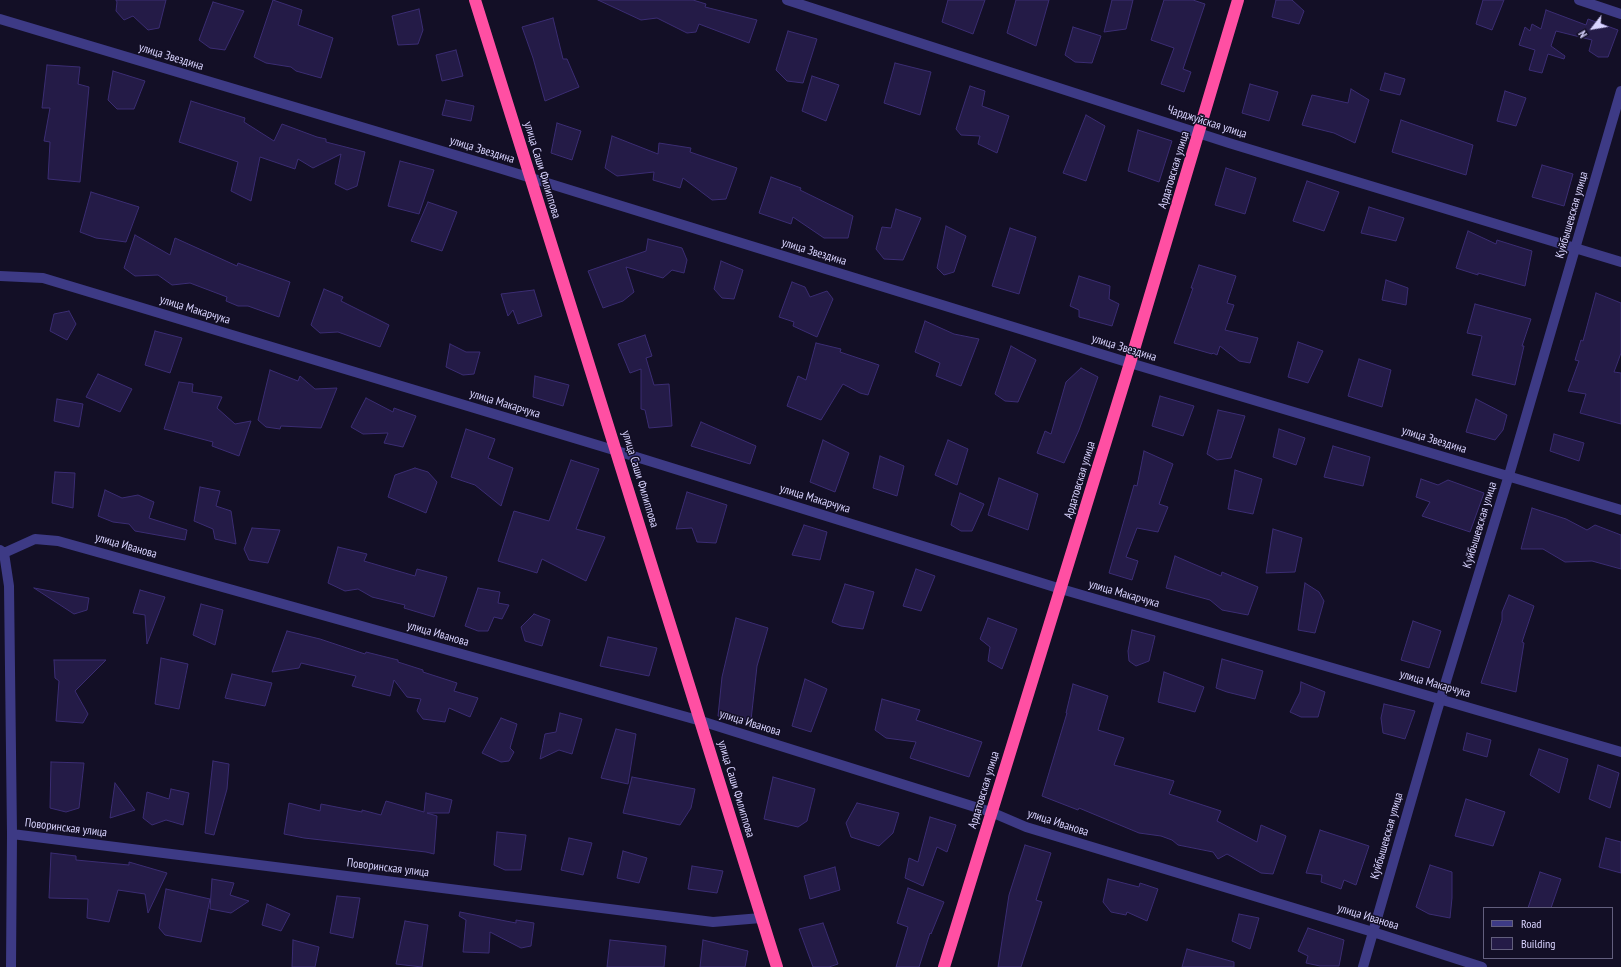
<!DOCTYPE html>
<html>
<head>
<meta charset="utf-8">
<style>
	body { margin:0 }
	#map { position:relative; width:1621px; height:967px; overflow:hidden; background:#130f26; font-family:"PT Sans Narrow",sans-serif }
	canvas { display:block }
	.legend { position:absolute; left:1483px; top:907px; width:130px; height:52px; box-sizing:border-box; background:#130f26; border:1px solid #625e7d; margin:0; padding:5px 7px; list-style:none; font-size:12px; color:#d9d4ff }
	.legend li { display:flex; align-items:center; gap:8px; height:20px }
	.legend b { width:20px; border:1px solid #625e7d }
	.north { position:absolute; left:1573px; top:8px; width:40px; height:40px; -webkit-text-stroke:3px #130f26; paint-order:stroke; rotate:239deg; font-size:11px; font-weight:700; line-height:16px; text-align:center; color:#d9d4ff }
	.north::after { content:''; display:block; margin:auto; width:14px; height:18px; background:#d9d4ff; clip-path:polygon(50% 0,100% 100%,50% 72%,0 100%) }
</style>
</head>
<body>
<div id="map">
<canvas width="1621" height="967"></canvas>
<ul class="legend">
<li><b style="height:5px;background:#3d3a85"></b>Road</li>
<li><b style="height:11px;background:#241b47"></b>Building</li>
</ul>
<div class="north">N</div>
</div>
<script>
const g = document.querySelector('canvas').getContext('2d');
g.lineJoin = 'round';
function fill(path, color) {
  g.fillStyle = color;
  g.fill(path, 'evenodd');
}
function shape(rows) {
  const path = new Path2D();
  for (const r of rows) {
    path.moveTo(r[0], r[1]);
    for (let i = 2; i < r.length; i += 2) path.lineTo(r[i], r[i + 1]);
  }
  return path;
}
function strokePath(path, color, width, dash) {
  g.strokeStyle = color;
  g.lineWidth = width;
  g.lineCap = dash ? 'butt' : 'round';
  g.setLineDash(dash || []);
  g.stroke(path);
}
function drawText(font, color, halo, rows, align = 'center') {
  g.font = font + ' "PT Sans Narrow",sans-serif';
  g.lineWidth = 3;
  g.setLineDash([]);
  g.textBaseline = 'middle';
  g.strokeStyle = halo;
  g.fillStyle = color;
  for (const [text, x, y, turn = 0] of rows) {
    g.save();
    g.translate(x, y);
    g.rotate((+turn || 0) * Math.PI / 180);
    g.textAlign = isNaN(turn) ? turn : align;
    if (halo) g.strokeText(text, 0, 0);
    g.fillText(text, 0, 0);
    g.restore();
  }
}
const building = shape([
	[116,0,166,0,159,28,148,30,133,16,124,20,116,11,117,2,116,0],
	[273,0,302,10,298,25,333,38,321,78,296,71,291,67,266,63,254,57,273,0],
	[598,0,693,0,706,4,705,7,757,20,749,43,699,24,696,32,687,33,657,18,641,20,598,0],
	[948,0,985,0,973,34,942,22,948,0],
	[1016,0,1049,0,1036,46,1007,33,1016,0],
	[1112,0,1133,0,1126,29,1104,32,1112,0],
	[1164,0,1193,0,1205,4,1183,69,1191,72,1184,92,1161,84,1174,48,1151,40,1164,0],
	[1276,0,1292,0,1304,11,1299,24,1272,17,1276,0],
	[1483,0,1504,0,1492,30,1476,24,1483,0],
	[213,2,244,11,225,50,210,48,199,40,213,2],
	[419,9,423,30,418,44,398,45,392,16,419,9],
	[1546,10,1586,25,1588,19,1618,30,1608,57,1598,57,1589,51,1592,40,1556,31,1551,46,1565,56,1564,59,1548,54,1542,73,1529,70,1535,50,1519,45,1525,27,1530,31,1532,24,1541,29,1546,10],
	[553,18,563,59,567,59,579,87,545,101,533,58,522,27,553,18],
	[1073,27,1101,36,1092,63,1075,62,1065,55,1073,27],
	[788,31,817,39,803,83,787,81,776,70,788,31],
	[456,50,463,76,442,81,436,55,456,50],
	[895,63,931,72,920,115,884,103,895,63],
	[47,65,80,67,78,84,89,87,80,182,48,179,50,142,44,141,50,108,42,108,47,65],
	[113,71,145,81,134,109,117,109,108,100,113,71],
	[1385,73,1405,79,1400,95,1380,90,1385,73],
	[812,76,839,85,826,121,802,111,812,76],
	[1250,84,1278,92,1269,121,1242,113,1250,84],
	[970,86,985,91,982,106,1009,116,997,153,978,144,980,136,961,135,956,129,970,86],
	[1351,89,1369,100,1355,143,1334,133,1302,125,1312,95,1348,103,1351,89],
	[1505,91,1526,98,1516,126,1497,121,1505,91],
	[446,100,474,106,471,121,442,115,446,100],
	[191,101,245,118,244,122,274,141,282,124,317,137,326,139,326,142,365,152,357,186,347,190,335,184,341,154,313,168,298,159,295,169,260,157,251,201,231,191,238,162,179,142,191,101],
	[1086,115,1105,126,1086,181,1063,173,1086,115],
	[1401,120,1473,145,1466,175,1392,152,1401,120],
	[557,123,581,131,572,160,551,153,557,123],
	[1138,130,1172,141,1159,182,1128,171,1138,130],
	[612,136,658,154,659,143,691,148,690,152,737,168,726,199,712,200,683,178,680,188,653,180,654,172,617,176,605,168,612,136],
	[400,161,434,170,419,214,388,206,400,161],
	[1542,165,1573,174,1564,206,1532,197,1542,165],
	[1226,168,1256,178,1245,214,1215,205,1226,168],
	[771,177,801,188,800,190,853,216,848,238,824,238,793,217,791,224,759,213,771,177],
	[1307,181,1339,192,1324,231,1293,221,1307,181],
	[91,192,139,207,126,242,96,238,80,232,91,192],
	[428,202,457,212,442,251,411,241,428,202],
	[1369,207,1404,218,1396,241,1361,233,1369,207],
	[896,209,921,218,903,260,884,259,876,249,882,227,891,228,896,209],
	[946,226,966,236,954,272,944,275,937,268,946,226],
	[1010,228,1036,237,1019,294,992,286,1010,228],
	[1468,231,1496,244,1497,240,1532,251,1525,286,1478,273,1478,275,1456,268,1468,231],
	[135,235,170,255,175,238,237,266,238,263,290,282,279,317,248,306,238,306,226,301,227,297,190,283,172,285,158,275,135,276,124,268,135,235],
	[648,239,682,248,687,260,684,273,672,270,663,278,626,267,634,292,623,301,603,308,588,271,646,251,648,239],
	[721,261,743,270,734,299,722,298,714,289,721,261],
	[1199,265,1236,276,1227,303,1234,305,1225,330,1258,338,1250,363,1239,361,1220,346,1217,355,1213,353,1212,354,1174,343,1193,288,1191,288,1199,265],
	[1079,276,1110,286,1109,299,1119,304,1112,326,1079,317,1079,310,1070,306,1079,276],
	[1386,280,1408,288,1406,305,1382,300,1386,280],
	[792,282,805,287,810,297,827,291,833,299,817,337,793,326,794,322,779,317,792,282],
	[324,289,343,297,341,301,389,325,380,347,338,332,320,333,311,325,324,289],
	[534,290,542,316,518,324,513,310,508,316,501,294,534,290],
	[1596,293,1621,303,1621,353,1614,372,1621,373,1621,424,1580,413,1586,394,1568,391,1579,361,1575,360,1581,340,1583,341,1596,293],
	[1475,304,1531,319,1522,346,1524,346,1515,385,1472,375,1482,336,1467,333,1475,304],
	[69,311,76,324,67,340,50,331,54,314,69,311],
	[925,321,954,334,979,339,961,386,936,376,940,363,915,352,925,321],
	[155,331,182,338,170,373,145,365,155,331],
	[645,335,652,356,646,358,654,385,669,384,672,426,649,428,645,410,641,409,641,369,630,373,618,344,645,335],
	[1298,342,1323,351,1308,383,1288,377,1298,342],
	[816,343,841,349,840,352,879,365,868,395,860,393,843,384,821,420,787,406,798,376,806,380,816,343],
	[450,344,466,352,480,352,474,374,463,375,446,367,450,344],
	[1011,346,1036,360,1018,402,1005,401,995,394,1011,346],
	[1359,359,1391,370,1382,407,1348,396,1359,359],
	[1081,368,1098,377,1079,430,1064,463,1037,453,1045,431,1051,434,1066,382,1081,368],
	[270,370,298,381,300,376,315,389,337,388,321,428,281,426,280,429,266,427,258,420,270,370],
	[98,374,132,389,120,412,86,397,98,374],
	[535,376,569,385,563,406,533,397,535,376],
	[179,382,193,384,192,392,222,397,217,408,235,424,251,421,239,456,212,446,213,442,164,429,179,382],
	[1160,396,1194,406,1183,436,1152,426,1160,396],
	[366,398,393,412,394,408,416,416,403,447,384,443,388,433,363,434,351,427,366,398],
	[57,399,83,404,79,427,54,421,57,399],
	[1476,399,1507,415,1503,430,1495,440,1466,432,1476,399],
	[1218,410,1245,416,1231,458,1217,460,1207,454,1218,410],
	[701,422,756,446,750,464,691,446,701,422],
	[466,429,495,439,488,458,513,468,501,506,475,485,451,477,466,429],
	[1279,429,1305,438,1296,465,1273,457,1279,429],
	[1554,434,1584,443,1579,461,1550,451,1554,434],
	[823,440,849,453,835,492,810,482,823,440],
	[948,440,968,449,957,485,935,475,948,440],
	[1333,446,1370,457,1363,486,1324,477,1333,446],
	[1144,451,1173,464,1159,504,1168,507,1158,532,1137,528,1126,557,1138,561,1132,580,1109,573,1134,485,1137,486,1144,451],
	[880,456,904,466,897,496,873,488,880,456],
	[571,460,599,469,576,529,605,537,586,581,542,559,537,573,498,561,514,511,549,521,571,460],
	[415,468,428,472,437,482,426,513,388,497,395,475,415,468],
	[1235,470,1262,479,1253,514,1228,509,1235,470],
	[55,472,75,473,73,508,52,503,55,472],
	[999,478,1038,494,1028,530,988,515,999,478],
	[1421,479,1438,485,1448,480,1484,493,1470,532,1422,516,1430,502,1416,497,1421,479],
	[200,487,220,491,216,506,231,511,236,544,215,539,213,529,194,521,200,487],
	[105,490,122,498,138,495,154,502,149,518,187,530,185,540,135,531,129,524,113,522,98,516,105,490],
	[687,492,727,505,716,543,697,542,692,528,676,529,687,492],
	[960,493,984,504,972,531,961,531,951,525,960,493],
	[1532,508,1566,519,1587,530,1595,525,1621,535,1621,569,1592,561,1565,562,1543,549,1521,549,1532,508],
	[804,525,827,532,820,560,792,555,804,525],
	[252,528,280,530,268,563,249,560,244,549,252,528],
	[1273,529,1302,538,1295,572,1266,573,1273,529],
	[338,547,367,554,364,561,415,576,417,569,447,577,434,617,404,608,405,605,372,597,358,589,345,591,328,583,338,547],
	[1175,556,1221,576,1222,572,1258,587,1248,615,1222,610,1210,600,1166,588,1175,556],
	[916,569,935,576,921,611,903,606,916,569],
	[1305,583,1319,592,1324,601,1315,633,1298,630,1305,583],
	[845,584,874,592,863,629,841,626,832,622,845,584],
	[34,588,89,598,87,610,74,614,34,588],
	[478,588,500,592,498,603,509,605,502,619,494,617,488,631,478,631,465,626,478,588],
	[140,590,165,597,147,644,145,615,133,613,140,590],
	[1509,595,1534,606,1522,642,1524,643,1516,692,1481,683,1502,620,1502,612,1509,595],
	[201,604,223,610,215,645,193,635,201,604],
	[534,614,550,620,542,646,525,641,521,627,534,614],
	[736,618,768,628,757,666,751,720,718,716,722,677,736,618],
	[988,618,1017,629,1002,669,988,661,990,647,980,639,988,618],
	[1413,621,1441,631,1429,668,1401,660,1413,621],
	[1132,630,1155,636,1149,661,1136,666,1129,661,1128,651,1132,630],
	[287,631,320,639,365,654,366,652,398,660,398,662,423,670,423,672,457,683,454,691,478,698,470,717,449,708,445,722,423,719,417,711,421,699,407,697,394,680,390,696,352,686,356,676,301,663,299,668,272,672,287,631],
	[608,637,657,648,649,676,600,666,608,637],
	[161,658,188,664,179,709,155,704,161,658],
	[1222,659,1263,671,1255,699,1227,692,1216,688,1222,659],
	[54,660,106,660,75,691,88,714,83,723,56,721,59,681,55,678,54,660],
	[1164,672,1204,687,1195,712,1158,702,1164,672],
	[232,674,272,683,265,706,225,698,232,674],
	[805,679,827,689,811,732,792,726,805,679],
	[1301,682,1325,692,1318,717,1301,717,1290,712,1300,692,1301,682],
	[1073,684,1108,696,1098,730,1124,738,1114,765,1174,781,1169,794,1221,811,1217,821,1257,842,1261,825,1286,836,1273,874,1261,873,1227,854,1218,859,1213,852,1178,845,1172,840,1161,836,1139,833,1079,808,1078,810,1042,796,1067,713,1066,713,1073,684],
	[882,699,920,710,916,720,982,742,969,777,910,758,916,742,886,738,875,730,882,699],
	[1384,704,1415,711,1405,739,1383,733,1381,718,1384,704],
	[560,713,582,719,572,754,559,750,540,759,545,734,556,732,560,713],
	[501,718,517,724,510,748,514,752,509,761,501,762,482,753,501,718],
	[616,729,636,734,628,784,601,778,616,729],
	[1467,733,1491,740,1487,757,1463,750,1467,733],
	[1539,749,1568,759,1559,793,1530,775,1539,749],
	[213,761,229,764,227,789,214,835,205,833,213,761],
	[51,762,84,763,79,808,66,812,50,808,51,762],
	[1598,765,1619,773,1610,808,1589,799,1598,765],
	[632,777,695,789,691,808,680,825,623,813,632,777],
	[773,777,815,789,807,821,798,827,764,819,773,777],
	[115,783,135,810,110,818,115,783],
	[171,789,189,793,183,825,166,820,152,825,143,818,147,792,169,799,171,789],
	[426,793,452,800,449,813,427,813,437,816,434,854,426,852,304,838,284,834,289,803,320,811,321,804,362,812,362,810,381,815,386,801,424,812,426,793],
	[1466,799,1505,812,1493,846,1455,836,1466,799],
	[857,803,899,813,893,833,879,846,851,837,846,823,857,803],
	[930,817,956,825,947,852,937,847,923,886,905,878,909,858,918,862,930,817],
	[1320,830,1369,846,1356,885,1344,880,1341,889,1321,882,1322,875,1306,873,1320,830],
	[497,832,526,835,521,870,505,870,494,865,497,832],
	[569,838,592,843,583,875,561,870,569,838],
	[1606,838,1621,842,1621,873,1599,867,1606,838],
	[1025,845,1051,853,1036,900,1042,902,1021,967,998,967,1009,895,1025,845],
	[623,851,647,858,639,883,617,878,623,851],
	[51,853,76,856,76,860,129,865,129,862,167,873,148,913,145,894,118,890,109,922,87,918,88,899,49,898,51,853],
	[1430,865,1452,872,1452,898,1450,918,1429,914,1416,907,1430,865],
	[692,866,723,871,717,893,688,889,692,866],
	[835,867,840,890,810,899,804,876,835,867],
	[1540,872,1561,879,1551,908,1528,908,1540,872],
	[212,879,234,883,230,895,249,901,231,913,210,909,212,879],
	[1108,879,1139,887,1140,883,1158,889,1147,921,1127,912,1126,915,1111,912,1103,902,1108,879],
	[908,888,944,902,931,934,930,933,919,967,896,967,908,927,897,923,908,888],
	[166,889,210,899,201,942,165,935,159,928,166,889],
	[337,896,360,898,353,938,330,933,337,896],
	[267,904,290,914,281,931,262,925,267,904],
	[460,912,516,923,516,920,534,923,531,946,521,948,490,932,489,953,463,952,466,920,459,916,460,912],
	[1239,914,1259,918,1250,949,1232,941,1239,914],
	[405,921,428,925,422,967,396,964,405,921],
	[823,923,838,964,829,967,813,967,799,929,823,923],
	[1308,928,1344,940,1339,966,1320,966,1306,963,1308,956,1298,951,1308,928],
	[293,940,319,947,315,967,292,967,293,940],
	[610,940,666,946,664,967,607,967,610,940],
	[703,940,748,951,745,967,700,967,703,940],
	[1187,949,1234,962,1234,967,1182,967,1187,949]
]);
fill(building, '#241b47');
strokePath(building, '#3b2d73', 1);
strokePath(shape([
	[787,0,1229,143,1621,262],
	[1579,0,1621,14],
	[0,19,502,169,1130,363,1621,510],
	[0,276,43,278,617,451,1061,589,1621,752],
	[0,550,4,553,9,586,12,834,11,967],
	[4,553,35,539,58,541,701,721,991,812,1026,827,1373,932,1482,967],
	[12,834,713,922,761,918],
	[1363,967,1436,714,1509,475,1621,91]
]), '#3d3a85', 10);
strokePath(shape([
	[475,0,777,967],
	[944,967,1130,363,1238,0]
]), '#ff4fa3', 12);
drawText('12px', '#d9d4ff', '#130f26', [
	["улица Звездина",171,57,17],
	["Чарджуйская улица",1207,122,18],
	["улица Звездина",482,150,17],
	["улица Саши Филиппова",542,170,73],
	["Ардатовская улица",1174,170,-73],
	["Куйбышевская улица",1572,215,-74],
	["улица Звездина",814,252,17],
	["улица Макарчука",195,310,17],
	["улица Звездина",1124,348,17],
	["улица Макарчука",505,404,17],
	["улица Звездина",1434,440,17],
	["улица Саши Филиппова",640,479,73],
	["Ардатовская улица",1080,480,-73],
	["улица Макарчука",815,499,17],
	["Куйбышевская улица",1480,525,-73],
	["улица Иванова",126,546,16],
	["улица Макарчука",1124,594,16],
	["улица Иванова",438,634,16],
	["улица Макарчука",1435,684,16],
	["улица Иванова",750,723,17],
	["улица Саши Филиппова",736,789,73],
	["Ардатовская улица",984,790,-73],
	["улица Иванова",1058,823,18],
	["Поворинская улица",66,828,7],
	["Куйбышевская улица",1387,836,-74],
	["Поворинская улица",388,868,7],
	["улица Иванова",1368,917,17]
]);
</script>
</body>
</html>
